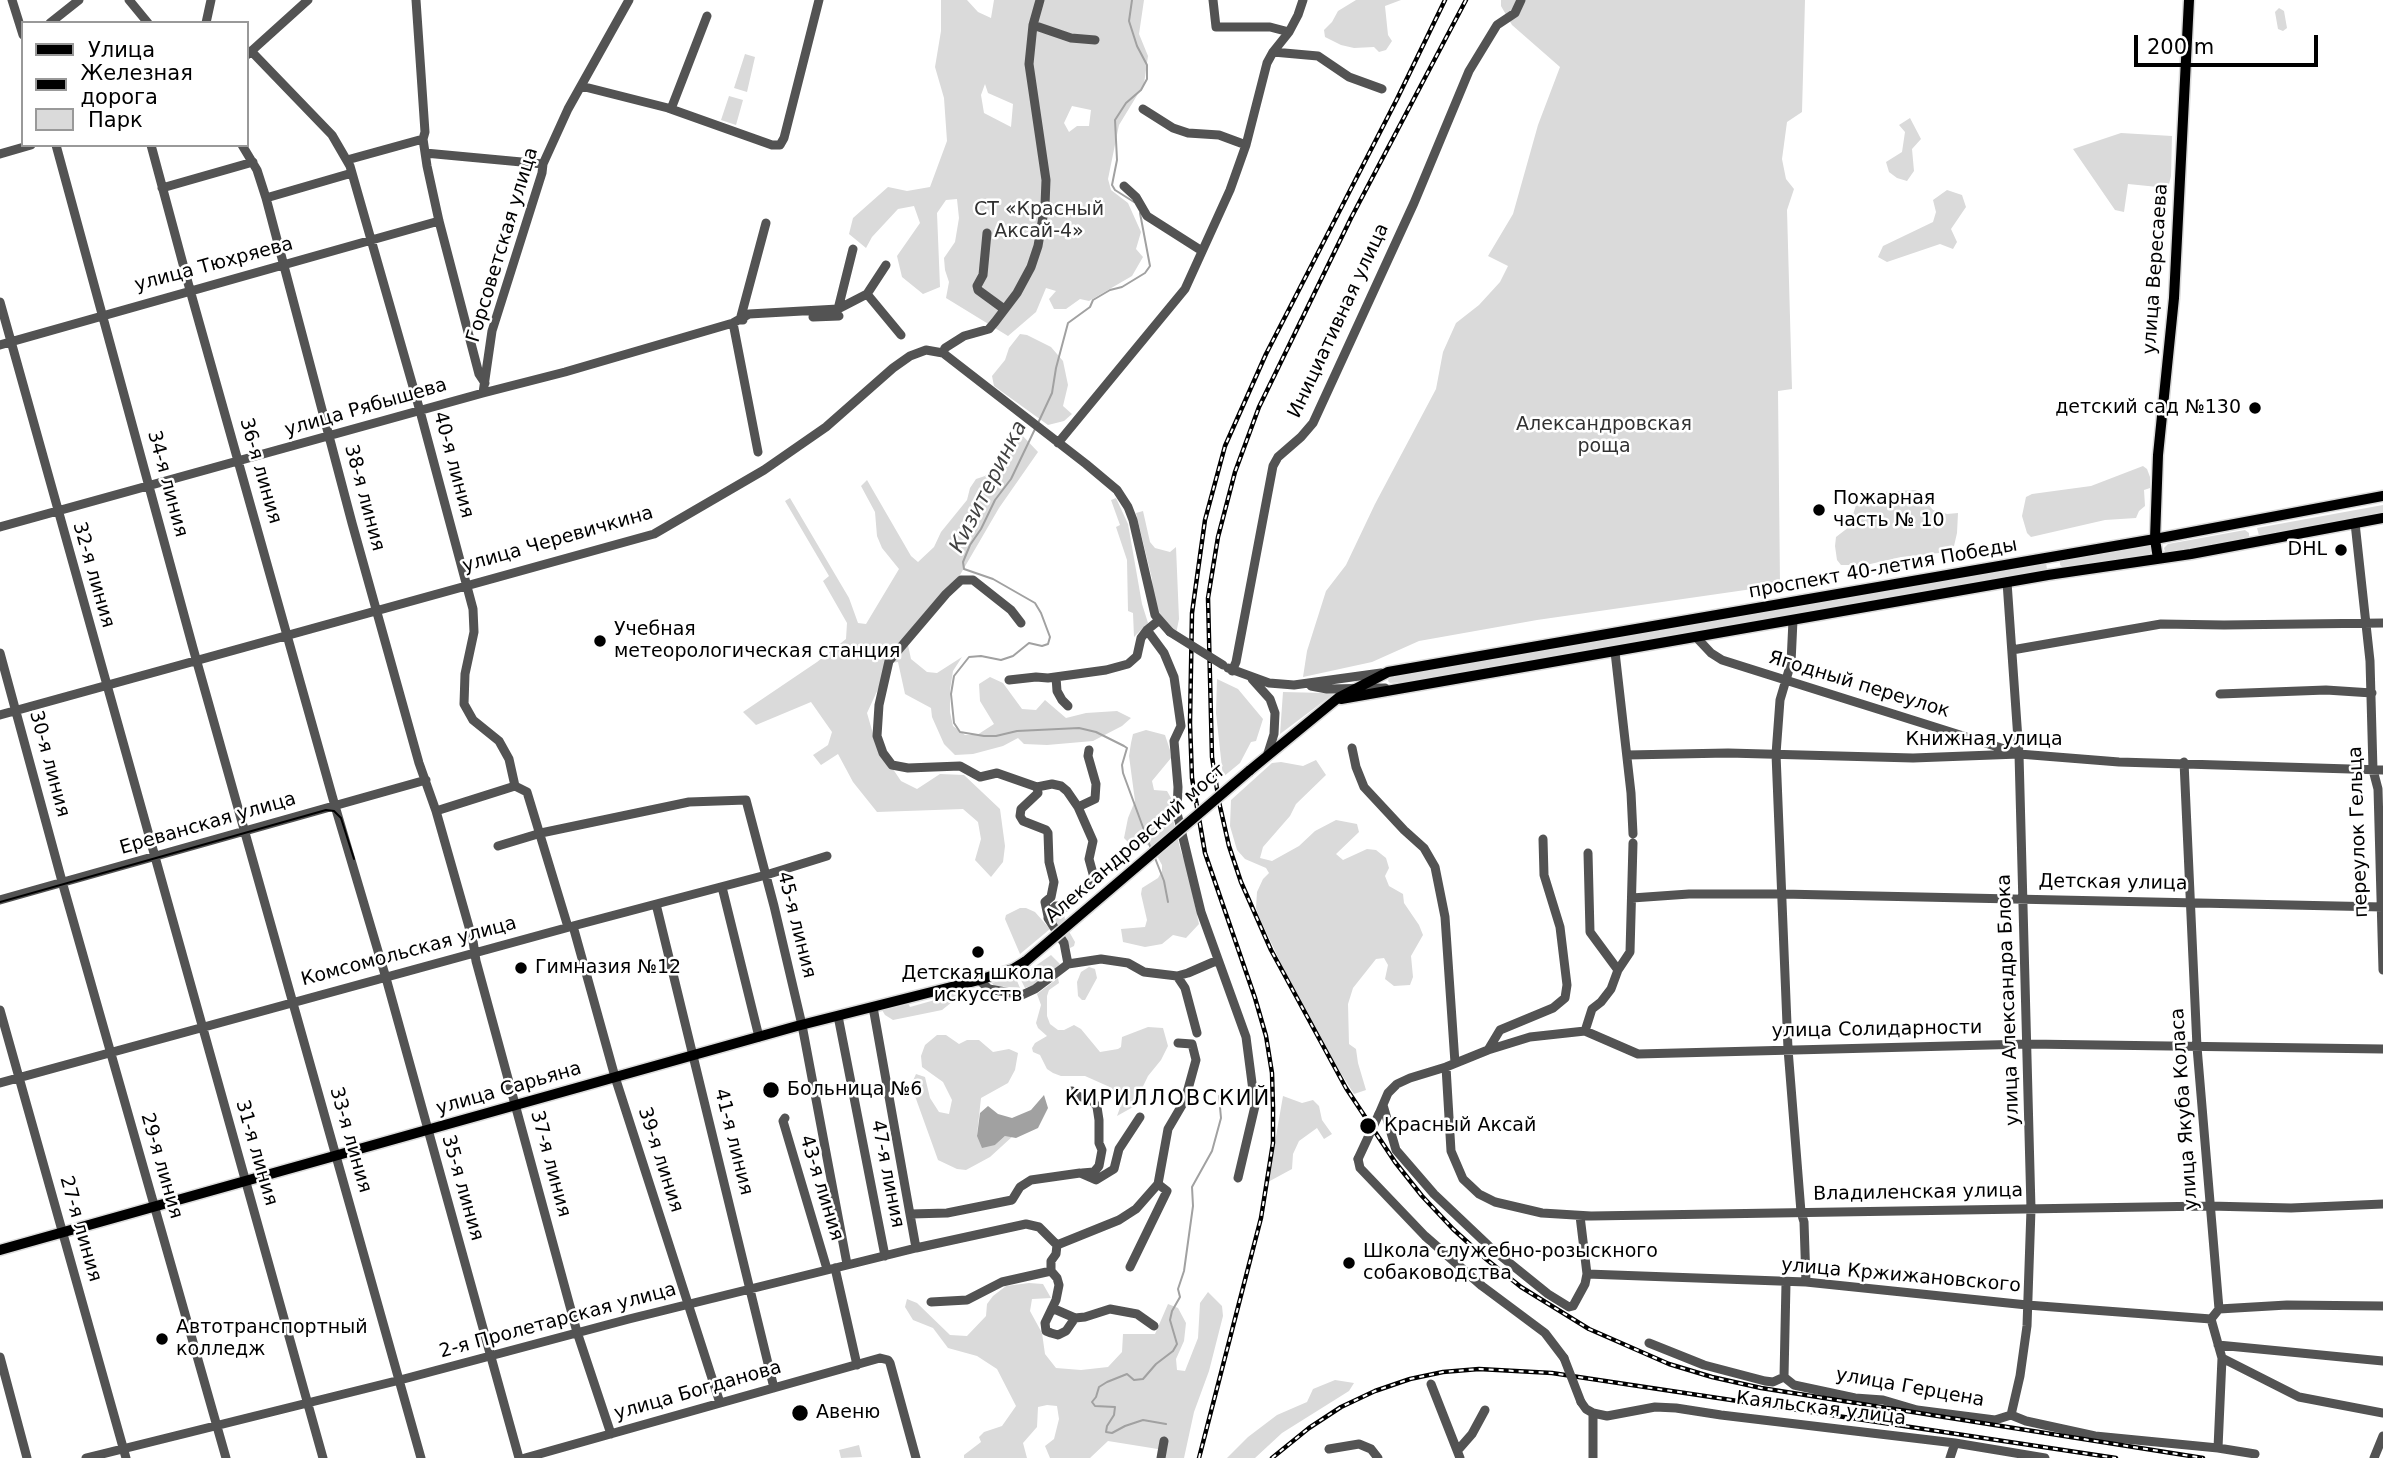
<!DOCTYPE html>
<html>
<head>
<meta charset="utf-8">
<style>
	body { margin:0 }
	#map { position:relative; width:2383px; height:1458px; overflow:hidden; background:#fff; font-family:"DejaVu Sans",sans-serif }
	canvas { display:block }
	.legend { position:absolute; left:21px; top:21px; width:228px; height:126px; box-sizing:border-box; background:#fff; border:2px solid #999; margin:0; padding:9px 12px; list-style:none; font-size:21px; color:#000 }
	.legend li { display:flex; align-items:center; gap:14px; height:35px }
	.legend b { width:35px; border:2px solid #999 }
	.scale { position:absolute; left:2134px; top:35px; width:184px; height:32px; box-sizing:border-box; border:4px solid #000; border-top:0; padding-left:9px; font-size:21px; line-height:24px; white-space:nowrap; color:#000; -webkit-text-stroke:5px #fff; paint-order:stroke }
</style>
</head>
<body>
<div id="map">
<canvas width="2383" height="1458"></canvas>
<ul class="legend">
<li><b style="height:9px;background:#000"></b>Улица</li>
<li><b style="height:9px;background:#000"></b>Железная дорога</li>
<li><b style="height:19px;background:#dadada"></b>Парк</li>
</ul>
<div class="scale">200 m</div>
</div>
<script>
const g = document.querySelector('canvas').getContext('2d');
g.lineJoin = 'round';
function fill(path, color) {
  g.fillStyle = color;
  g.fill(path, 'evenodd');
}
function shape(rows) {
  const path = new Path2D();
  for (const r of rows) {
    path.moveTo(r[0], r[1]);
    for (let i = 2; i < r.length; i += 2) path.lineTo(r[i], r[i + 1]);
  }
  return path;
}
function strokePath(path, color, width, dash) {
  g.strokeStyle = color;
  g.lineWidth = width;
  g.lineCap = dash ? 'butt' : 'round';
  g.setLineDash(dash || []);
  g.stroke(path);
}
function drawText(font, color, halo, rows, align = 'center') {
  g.font = font + ' "DejaVu Sans",sans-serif';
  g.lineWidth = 5;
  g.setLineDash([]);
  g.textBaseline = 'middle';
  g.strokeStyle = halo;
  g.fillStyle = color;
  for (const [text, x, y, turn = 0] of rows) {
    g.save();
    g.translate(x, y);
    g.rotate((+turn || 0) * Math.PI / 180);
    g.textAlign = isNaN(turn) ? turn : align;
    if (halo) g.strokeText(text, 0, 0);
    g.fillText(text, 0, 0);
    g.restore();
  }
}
fill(shape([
	[941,0,967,0,978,12,991,18,994,0,1144,0,1139,34,1148,56,1144,84,1119,125,1108,179,1111,190,1128,203,1141,232,1136,249,1143,257,1132,276,1089,301,1080,299,1066,309,1054,309,1049,299,1056,291,1046,288,1036,312,1008,336,946,298,949,282,945,270,944,258,955,242,959,218,957,199,946,200,937,213,940,287,923,294,902,277,897,256,920,223,914,206,898,209,872,237,866,248,849,234,853,218,888,187,907,191,930,187,947,141,944,98,935,67,941,31],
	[985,84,988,93,1013,104,1011,127,984,113,981,95],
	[1072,106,1091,110,1089,126,1077,126,1069,132,1064,123],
	[1356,0,1401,0,1385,6,1388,35,1392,41,1386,50,1379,52,1374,47,1354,48,1341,45,1325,37,1324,30,1332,22,1338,11],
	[1501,0,1805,0,1802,112,1787,122,1782,159,1786,179,1794,189,1787,210,1792,389,1778,391,1780,585,1537,620,1419,641,1372,662,1303,677,1307,651,1326,591,1346,565,1375,504,1436,389,1443,352,1456,323,1479,305,1500,282,1508,266,1488,256,1513,214,1538,125,1560,67,1512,25,1501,6],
	[2279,8,2284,11,2287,28,2283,31,2278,29,2275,12],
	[745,54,755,57,747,92,734,88],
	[729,96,743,100,736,125,721,120],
	[1910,118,1921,139,1912,149,1914,171,1907,181,1897,178,1889,172,1886,162,1902,152,1905,132,1899,125],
	[2121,133,2172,136,2171,176,2168,188,2128,184,2124,212,2115,210,2073,149],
	[1947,190,1962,195,1966,207,1951,229,1957,242,1953,249,1940,244,1887,262,1878,257,1883,246,1933,222,1936,212,1933,200],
	[1020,334,1027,335,1051,347,1063,361,1068,385,1063,406,1072,414,1064,421,1048,425,994,386,992,376,1005,360,1009,348],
	[1020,433,1038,452,999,508,960,575,906,636,911,659,927,672,937,673,962,657,953,671,950,690,950,712,953,726,965,735,977,735,994,724,980,701,979,684,990,677,1003,683,1022,709,1036,710,1045,700,1066,718,1086,713,1117,711,1131,718,1122,726,1093,741,1047,745,1024,744,1018,738,1003,746,973,754,955,755,944,744,932,717,931,708,905,694,898,662,890,663,867,713,876,744,901,781,917,789,940,774,964,775,1000,809,1005,846,1003,862,991,877,975,860,981,839,978,822,963,809,877,812,853,782,838,754,821,765,813,755,828,745,832,732,811,702,756,725,743,712,817,662,846,639,847,623,823,581,829,576,785,501,790,498,849,598,858,623,866,624,899,569,882,548,877,536,875,512,861,486,867,480,911,556,918,562,934,547,941,532,967,500,970,488,976,479,985,476],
	[2143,466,2147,469,2150,477,2150,488,2144,490,2145,506,2139,511,2136,518,2105,520,2031,537,2027,533,2022,516,2026,497,2032,494,2091,486],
	[1916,490,1933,510,1947,514,1958,513,1957,533,1954,546,1939,553,1901,557,1866,565,1841,565,1837,560,1835,546,1836,537,1849,527,1858,499,1868,493],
	[1116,498,1128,524,1142,604,1148,623,1134,637,1133,613,1128,611,1127,560,1116,527,1120,525,1111,500],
	[2383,505,2383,516,2260,539,2257,528],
	[1143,511,1150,542,1155,548,1170,552,1176,547,1179,619,1176,634,1157,613,1153,597,1152,579,1136,513],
	[2245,530,2249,533,2249,538,2169,555,2165,552,2164,548,2168,544],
	[2149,543,2152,546,2150,554,2064,568,2060,565,2060,560],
	[2046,563,2047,569,2044,572,1425,681,1390,683,1388,681,1389,677],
	[1217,679,1238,689,1263,719,1256,741,1251,742,1240,763,1223,777,1216,713],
	[1283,692,1324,693,1336,692,1280,734],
	[1146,730,1165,735,1170,750,1171,758,1152,781,1154,790,1167,791,1171,798,1170,807,1181,852,1186,864,1199,924,1186,938,1173,935,1162,944,1145,947,1123,942,1121,929,1145,927,1147,920,1141,894,1142,888,1158,878,1162,871,1162,865,1152,847,1145,844,1133,847,1124,838,1128,818,1135,801,1129,756,1131,743,1133,734],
	[1316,760,1326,775,1296,804,1290,816,1263,847,1260,858,1272,861,1299,846,1315,831,1336,820,1357,824,1359,832,1336,854,1343,860,1367,849,1376,850,1386,858,1389,868,1385,876,1389,886,1403,894,1404,903,1419,925,1423,935,1411,956,1413,977,1410,985,1394,986,1385,979,1388,965,1384,958,1376,959,1353,988,1348,1004,1349,1044,1356,1049,1358,1063,1366,1090,1354,1094,1309,1023,1259,917,1256,908,1257,892,1263,879,1269,873,1266,868,1245,859,1237,850,1230,826,1231,800,1272,763,1281,762,1303,766],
	[1020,908,1026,908,1035,912,1050,929,1020,954,1005,919,1006,915],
	[1056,909,1063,910,1067,928,1075,942,1074,946,1070,948,1052,919],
	[1051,955,1060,964,1039,984,1025,988,1018,974,1031,969],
	[1089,967,1095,969,1097,978,1085,1000,1082,1000,1078,996,1077,982,1081,972],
	[1015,976,1020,988,994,986,992,983],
	[1058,978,1059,983,1049,990,1047,996,1047,1016,1050,1024,1058,1030,1064,1030,1074,1025,1081,1029,1100,1052,1118,1049,1121,1047,1122,1037,1148,1027,1163,1028,1168,1046,1161,1060,1148,1076,1133,1107,1117,1116,1121,1105,1112,1088,1085,1076,1061,1076,1053,1073,1047,1069,1040,1055,1033,1052,1032,1048,1035,1043,1047,1036,1038,1028,1036,1023,1041,1005,1037,994],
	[955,991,957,998,942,1010,893,1020,885,1015,882,1010,908,1003,910,1007,949,996,948,993],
	[937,1035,946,1035,959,1044,967,1040,979,1040,993,1052,1009,1049,1018,1053,1015,1070,1008,1083,981,1098,977,1135,995,1145,1005,1136,1013,1136,990,1157,966,1170,957,1169,938,1160,911,1085,916,1074,925,1077,930,1098,939,1112,949,1114,952,1100,943,1082,922,1067,921,1056,925,1045],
	[1283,1096,1302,1103,1313,1100,1319,1106,1322,1120,1332,1134,1324,1139,1317,1128,1299,1141,1293,1154,1292,1169,1268,1182],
	[1029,1283,1043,1284,1051,1298,1032,1299,1030,1311,1042,1333,1045,1354,1056,1368,1081,1370,1108,1367,1122,1352,1123,1334,1155,1334,1168,1304,1178,1308,1186,1323,1184,1341,1176,1359,1177,1370,1185,1371,1198,1338,1200,1303,1208,1292,1222,1306,1223,1316,1209,1371,1194,1412,1184,1458,1164,1458,1164,1450,1108,1441,1090,1458,1050,1458,1045,1446,1054,1439,1059,1419,1057,1406,1047,1405,1038,1407,1037,1427,1023,1443,1027,1458,964,1458,964,1455,981,1442,979,1437,984,1432,1002,1426,1016,1406,997,1369,977,1356,948,1348,933,1328,913,1320,905,1307,907,1299,917,1303,950,1335,967,1336,986,1316,987,1304,993,1296,1006,1286],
	[1335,1380,1354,1383,1349,1391,1282,1433,1255,1458,1227,1458,1248,1437,1277,1415,1307,1402,1313,1389],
	[859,1445,862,1457,841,1458,839,1450]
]), '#dadada');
fill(shape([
	[1044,1095,1048,1108,1038,1128,1016,1138,1005,1136,995,1145,982,1148,977,1136,980,1113,988,1106,998,1114,1012,1118,1031,1110]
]), '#a1a1a1');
strokePath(shape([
	[1132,0,1129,21,1137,46,1147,65,1147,79,1141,90,1126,103,1115,120,1117,160,1112,185,1115,190,1134,202],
	[1039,421,1052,393,1056,368,1068,323,1090,307,1093,300,1110,290,1122,287,1145,273,1150,266,1140,213],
	[1035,429,1011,479,995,500,981,529,970,545,963,562,964,569,993,579,1035,603,1041,613,1050,637,1048,644,1042,646,1029,643,1013,656,1001,660,981,656,969,657,954,676,951,694,954,723,960,732,984,736,996,736,1017,731,1079,728,1096,732,1124,746,1127,748,1122,765,1123,773,1151,849],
	[1155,858,1164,881,1168,902],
	[1166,1424,1143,1420,1125,1426,1112,1433,1106,1432,1107,1426,1114,1415,1115,1407,1095,1406,1092,1402,1096,1397,1099,1387,1107,1382,1127,1374,1134,1380,1143,1379,1156,1364,1173,1351,1177,1344,1170,1320,1172,1311,1180,1297,1178,1289,1184,1271,1193,1206,1192,1187,1212,1151,1221,1118,1219,1096]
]), '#a1a1a1', 2);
const major = shape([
	[2158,559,2155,539,2158,455,2174,298,2189,0],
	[1341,699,2048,575,2191,554,2383,518],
	[1249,771,1338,698,1388,672,2155,539,2383,496],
	[0,1250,797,1026,979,980,1013,969,1026,961]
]);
strokePath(major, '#dbdbdb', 13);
strokePath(shape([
	[12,0,23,35],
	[129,0,148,23],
	[416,0,425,132,423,139,427,166,439,221,479,374,485,383],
	[1213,0,1216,27,1270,27,1289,32],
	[50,23,79,0],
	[206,23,211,0],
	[1033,25,1071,38,1095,40],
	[251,51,332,135,350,166,420,411,473,609,474,632,465,674,464,704,473,720,499,741,509,759,515,786],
	[1273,52,1318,56,1349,77,1382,89],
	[247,55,308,0],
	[581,86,668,108,772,145,780,145,784,138,819,0],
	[671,109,707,16],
	[1143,109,1173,128,1188,133,1219,135,1246,145],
	[56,145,193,648,421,1458],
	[151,145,190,290,335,806,386,978,519,1458],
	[242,145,257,170,266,198,352,523,419,763,436,811,473,941,476,961,577,1332,611,1434],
	[425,153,543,164],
	[0,154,31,145],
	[347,160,423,139],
	[1124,186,1136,197,1147,216,1202,251],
	[162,188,253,162],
	[266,198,352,173],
	[987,233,983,275,977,286,978,290,1004,309],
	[867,294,886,265],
	[0,302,323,1458],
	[838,309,853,249],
	[813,317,839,316],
	[743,320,740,320,766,223],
	[733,323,758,452],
	[0,345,439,221],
	[943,353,945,348,964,336,989,329,995,322,1017,293,1031,267,1038,246,1045,205,1046,180,1029,64,1033,25,1040,0],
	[483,393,492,331,542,173,543,164,568,109,629,0],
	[1058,443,1185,289,1230,190,1246,145,1267,63,1273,52,1289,32,1298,15,1303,0],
	[2355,523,2370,661,2373,770,2378,789,2383,970],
	[0,527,483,393,565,372,733,323,749,314,838,309,867,294,901,335],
	[2007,582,2019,754,2031,1209,2027,1326,2020,1376,2011,1415],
	[1793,620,1791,663,1780,700,1776,754,1788,1049,1801,1212,1804,1222,1806,1282],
	[1021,623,1011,610,973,580,961,580,946,594,889,661,879,705,877,736,883,753,892,765,908,768,960,766,980,777,997,773,1037,787,1052,784,1061,786,1067,791,1078,807,1093,841,1089,859,1095,881,1080,890,1066,907,1056,906,1051,911,1048,918,1064,943,1068,964],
	[1147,630,1164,653,1174,677,1181,726,1174,741,1178,787,1177,813,1201,912,1246,1037,1255,1106,1238,1178],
	[1696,637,1711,653,1722,660,2014,752],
	[2012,650,2161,624,2224,625,2383,623],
	[1615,652,1631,793,1633,834],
	[0,653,63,885,226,1458],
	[1228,668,1269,683,1294,685,1381,673],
	[1232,671,1236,662,1273,466,1278,457,1301,437,1313,423,1414,203,1469,71,1497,25,1515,13,1521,0],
	[1056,677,1057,691,1062,700,1068,706],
	[1252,679,1270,699,1275,713,1274,734,1268,753],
	[1009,680,1036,677,1048,678,1106,670,1128,664,1137,656,1141,638,1147,630,1158,621],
	[1311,686,1327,689,1385,688],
	[2220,694,2326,690,2372,693],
	[0,715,654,534,764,470,826,427,893,368,910,356,926,350,943,353,1086,464,1117,490,1128,507,1133,520,1155,615,1170,632],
	[1352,748,1356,767,1364,787,1404,830,1424,848,1435,867,1445,917,1455,1063],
	[1627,755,1728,753,1913,758,2019,754,2119,762,2383,770],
	[2184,762,2197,1047,2219,1309,2211,1319,2222,1358,2218,1448],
	[1037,787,1038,793,1021,809,1020,816,1023,821,1046,830,1048,833,1049,862,1054,882,1051,897,1045,902,1048,916],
	[1078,807,1095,799,1096,784,1088,756,1089,750],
	[436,811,515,786,527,792,568,927],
	[498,846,541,833,689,802,746,800,774,906,802,1025,847,1264],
	[1588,853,1590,932,1618,970],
	[722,887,759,1037],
	[1632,898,1689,894,1782,894,2383,907],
	[0,900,426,780],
	[656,904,774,1388],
	[573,926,615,1077,720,1403],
	[1177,976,1185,988,1197,1033],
	[979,980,989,989,1022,995,1035,989,1068,964,1101,959,1128,963,1144,972,1177,976,1188,973,1218,960],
	[873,1007,916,1248],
	[0,1010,126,1458],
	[838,1016,885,1256],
	[1585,1031,1592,1009,1601,1002,1611,989,1618,970,1630,952,1633,843],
	[1488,1050,1500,1030,1553,1008,1565,998,1567,985,1560,927,1544,875,1543,839],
	[1446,1067,1451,1151,1463,1179,1479,1194,1495,1202,1542,1213,1591,1216,2209,1206,2291,1208,2383,1204],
	[0,1083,573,926,766,875,827,856],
	[1072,1091,1078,1096,1092,1100,1097,1107,1099,1120,1099,1143,1102,1150,1099,1166,1094,1172,1082,1173],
	[1383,1105,1396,1150,1434,1194,1491,1248,1548,1294,1569,1307,1573,1306,1585,1284,1587,1274,1580,1216],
	[1379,1114,1388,1093,1397,1084,1410,1078,1446,1067,1488,1050,1530,1037,1585,1031,1638,1054,2028,1044,2383,1049],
	[785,1118,783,1121,827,1269],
	[1358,1159,1360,1168,1425,1236,1482,1286,1545,1333,1564,1358],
	[1158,1184,1168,1129,1185,1100,1196,1060,1192,1044,1178,1043],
	[911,1214,947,1213,1012,1200,1020,1187,1031,1180,1080,1173,1096,1180,1114,1169,1119,1149,1140,1117],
	[835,1268,857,1365],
	[1051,1271,1051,1261,1056,1254,1057,1245],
	[1587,1274,1806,1282,2027,1305,2211,1319],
	[931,1302,967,1300,1002,1282,1051,1271,1057,1278,1059,1285,1056,1300,1045,1323,1046,1331,1051,1333,1058,1335,1066,1331,1075,1318,1085,1317,1110,1309,1137,1314,1154,1326],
	[1052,1308,1075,1318],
	[2219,1309,2287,1305,2383,1306],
	[1649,1343,1704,1365,1765,1381,1773,1382,1784,1377,1794,1385,1855,1398,1883,1400,1917,1410,1995,1420,2011,1415,2026,1421,2095,1436,2218,1448,2255,1454],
	[2218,1345,2383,1361],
	[0,1357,27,1458],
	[2222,1358,2299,1397,2383,1413],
	[1784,1377,1786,1283],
	[1431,1384,1460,1458],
	[1581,1402,1586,1409,1593,1413,1593,1458],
	[1593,1413,1607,1416,1655,1407,1676,1408,1721,1415,1955,1443,2045,1458],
	[1329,1449,1359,1444,1371,1449,1378,1458],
	[1458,1450,1472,1434,1485,1410],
	[86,1458,400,1380,629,1319,916,1248,1026,1224,1039,1227,1057,1245,1119,1220,1136,1209,1158,1184,1167,1191,1130,1267],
	[525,1458,880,1358,888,1360,890,1363,916,1458],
	[1161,1458,1164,1441],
	[1950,1458,1955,1443],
	[2374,1458,2383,1436]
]), '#535353', 9);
strokePath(major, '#000', 10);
strokePath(shape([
	[0,902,326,810,334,811,341,818,354,859]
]), '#000', 2);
const rail = shape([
	[1466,0,1351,218,1259,407,1235,472,1218,537,1208,598,1212,757,1219,802,1229,846,1241,882,1271,950,1346,1088,1395,1162,1422,1196,1453,1229,1486,1259,1521,1287,1589,1329,1669,1364,1712,1377,1761,1388,2203,1458],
	[1199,1458,1261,1218,1273,1143,1273,1107,1272,1073,1266,1036,1255,998,1205,853,1192,778,1190,723,1192,613,1205,520,1225,446,1266,354,1397,99,1445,0],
	[1272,1458,1309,1428,1341,1407,1375,1391,1410,1379,1443,1372,1479,1369,1552,1373,2116,1458]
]);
strokePath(rail, '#000', 4.5);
strokePath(rail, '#fff', 2, [5]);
const majorBridge = shape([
	[1026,961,1249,771]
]);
strokePath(majorBridge, '#dbdbdb', 13, []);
strokePath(shape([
	[1170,632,1223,665],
	[1358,1159,1379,1114],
	[1564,1358,1581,1402]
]), '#535353', 9);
strokePath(majorBridge, '#000', 10);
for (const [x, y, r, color] of [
	[2255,408,7,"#000"],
	[1819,510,7,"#000"],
	[2341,550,7,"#000"],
	[600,641,7,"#000"],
	[978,952,7,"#000"],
	[521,968,7,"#000"],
	[771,1090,9,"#000"],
	[1368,1126,9,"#000"],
	[1349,1263,7,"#000"],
	[162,1339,7,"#000"],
	[800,1413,9,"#000"]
]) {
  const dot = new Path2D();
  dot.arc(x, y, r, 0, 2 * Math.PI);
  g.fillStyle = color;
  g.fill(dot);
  strokePath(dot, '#fff', 2.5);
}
drawText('19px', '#313131', '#fff', [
	["СТ «Красный",1039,210],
	["Аксай-4»",1039,232],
	["Александровская",1604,425],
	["роща",1604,447]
]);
drawText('19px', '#000', '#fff', [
	["Горсоветская улица",503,245,-73],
	["улица Тюхряева",214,265,-15],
	["улица Вересаева",2156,269,-86],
	["Инициативная улица",1339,321,-65],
	["улица Рябышева",366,408,-16],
	["40-я линия",453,465,75],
	["36-я линия",260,471,74],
	["34-я линия",167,484,75],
	["38-я линия",364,498,75],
	["улица Черевичкина",558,540,-16],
	["проспект 40-летия Победы",1883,569,-10],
	["32-я линия",93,575,74],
	["Ягодный переулок",1859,685,17],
	["Книжная улица",1984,740],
	["30-я линия",49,764,75],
	["Ереванская улица",208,824,-16],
	["переулок Гельца",2359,832,-92],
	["Александровский мост",1136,844,-41],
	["Детская улица",2113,883,1],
	["45-я линия",796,925,76],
	["Комсомольская улица",409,952,-15],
	["улица Александра Блока",2009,1000,-92],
	["улица Солидарности",1877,1030,-1],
	["улица Сарьяна",509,1089,-16],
	["улица Якуба Коласа",2185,1109,-94],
	["33-я линия",350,1140,74],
	["41-я линия",733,1142,76],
	["31-я линия",256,1153,74],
	["39-я линия",660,1160,72],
	["37-я линия",550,1164,75],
	["29-я линия",161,1166,74],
	["47-я линия",887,1174,79],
	["35-я линия",462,1188,74],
	["43-я линия",821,1188,73],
	["Владиленская улица",1918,1193,-1],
	["27-я линия",80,1229,74],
	["улица Кржижановского",1901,1276,5],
	["2-я Пролетарская улица",558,1321,-15],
	["улица Герцена",1910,1388,10],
	["улица Богданова",698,1391,-16],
	["Каяльская улица",1821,1409,7]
]);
drawText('19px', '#000', '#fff', [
	["детский сад №130",2241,408,"right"],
	["Пожарная",1833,499],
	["часть № 10",1833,521],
	["DHL",2327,550,"right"],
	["Учебная",614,630],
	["метеорологическая станция",614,652],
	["Гимназия №12",535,968],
	["Детская школа",978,974,"center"],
	["искусств",978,996,"center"],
	["Больница №6",787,1090],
	["Красный Аксай",1384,1126],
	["Школа служебно-розыскного",1363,1252],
	["собаководства",1363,1274],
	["Автотранспортный",176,1328],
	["колледж",176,1350],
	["Авеню",816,1413]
], 'left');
drawText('italic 21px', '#424242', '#fff', [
	["Кизитеринка",989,487,-63]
]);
g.letterSpacing = '2px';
drawText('21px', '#000', '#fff', [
	["КИРИЛЛОВСКИЙ",1168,1100]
]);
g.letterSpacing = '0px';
</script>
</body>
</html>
